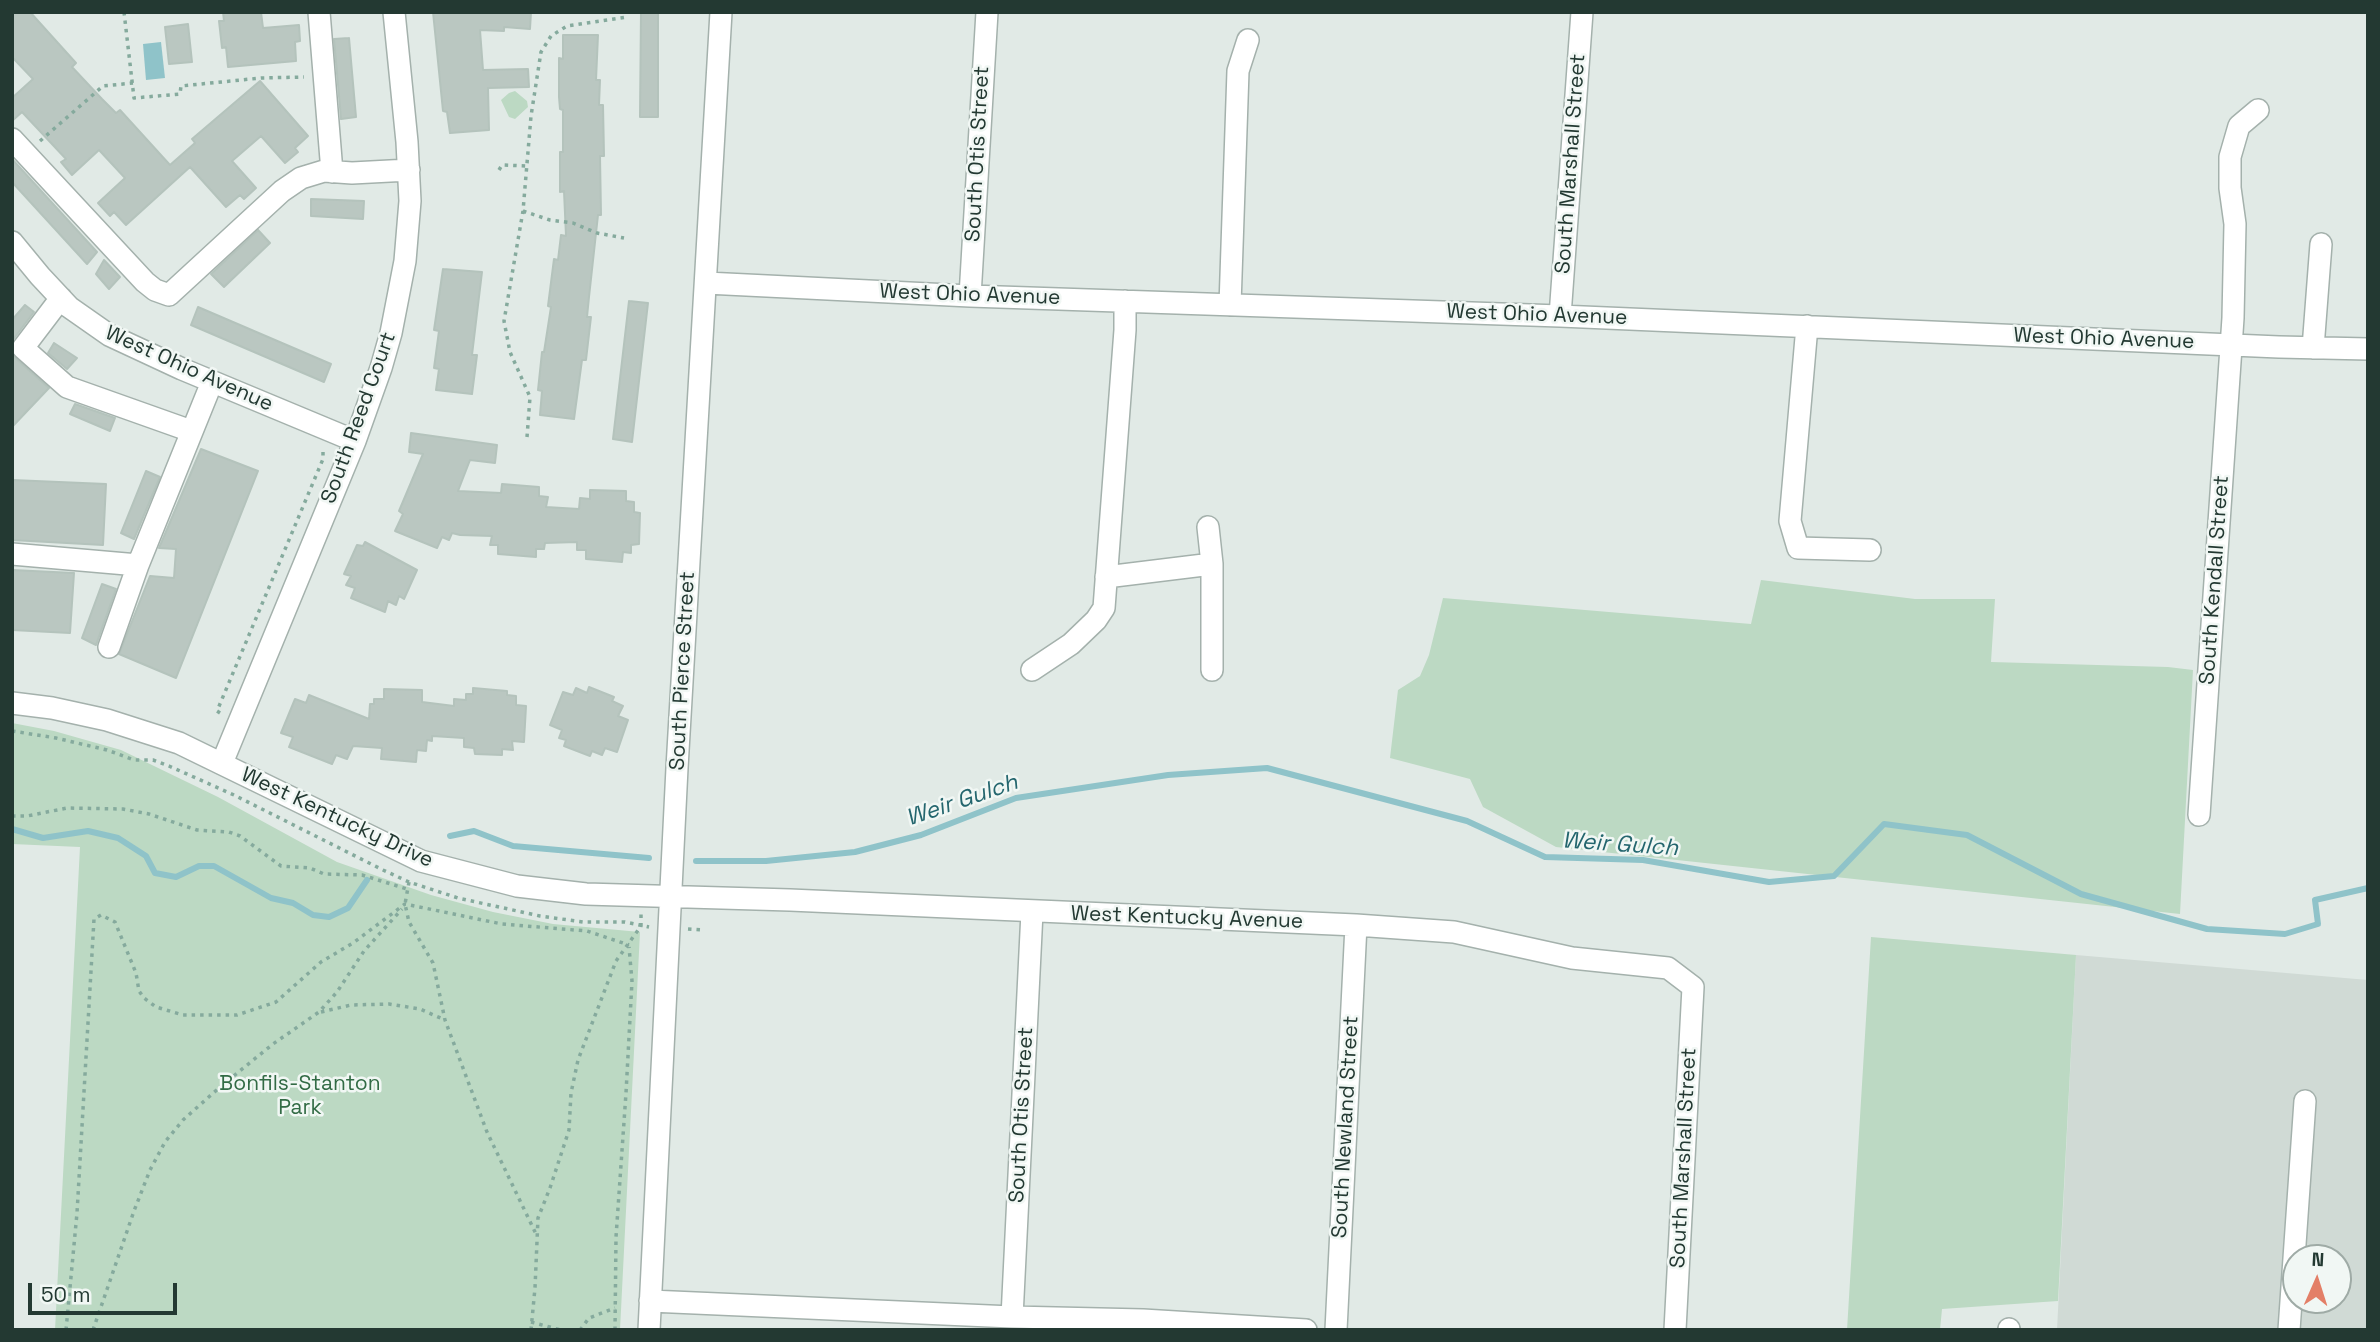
<!DOCTYPE html>
<html>
<head>
<meta charset="utf-8">
<style>
	body { margin:0 }
	#map { position:relative; width:2380px; height:1342px; overflow:hidden; background:#e1eae6; font-family:"Space Grotesk",sans-serif }
	canvas { display:block }
	.frame { position:absolute; inset:0; border:14px solid #233932; pointer-events:none }
	.north { position:absolute; left:2282px; top:1244px; width:70px; height:70px; box-sizing:border-box; background:#f1f7f4; border:2px solid #9faba6; border-radius:50%; rotate:3deg; font-size:19px; font-weight:700; line-height:28px; text-align:center; color:#233932 }
	.north::after { content:''; display:block; margin:auto; width:24px; height:32px; background:#e37f67; clip-path:polygon(50% 0,100% 100%,50% 72%,0 100%) }
	.scale { position:absolute; left:28px; top:1283px; width:149px; height:32px; box-sizing:border-box; border:4px solid #233932; border-top:0; padding-left:9px; font-size:21px; line-height:24px; white-space:nowrap; color:#233932; -webkit-text-stroke:5px #f1f7f4; paint-order:stroke }
</style>
</head>
<body>
<div id="map">
<canvas width="2380" height="1342"></canvas>
<div class="frame"></div>
<div class="north">N</div>
<div class="scale">50 m</div>
</div>
<script>
const g = document.querySelector('canvas').getContext('2d');
g.lineJoin = 'round';
function fill(path, color) {
  g.fillStyle = color;
  g.fill(path, 'evenodd');
}
function shape(rows) {
  const path = new Path2D();
  for (const r of rows) {
    path.moveTo(r[0], r[1]);
    for (let i = 2; i < r.length; i += 2) path.lineTo(r[i], r[i + 1]);
  }
  return path;
}
function strokePath(path, color, width, dash) {
  g.strokeStyle = color;
  g.lineWidth = width;
  g.lineCap = dash ? 'butt' : 'round';
  g.setLineDash(dash || []);
  g.stroke(path);
}
function drawText(font, color, halo, rows, align = 'center') {
  g.font = font + ' "Space Grotesk",sans-serif';
  g.lineWidth = 5;
  g.setLineDash([]);
  g.textBaseline = 'middle';
  g.strokeStyle = halo;
  g.fillStyle = color;
  for (const [text, x, y, turn = 0] of rows) {
    g.save();
    g.translate(x, y);
    g.rotate((+turn || 0) * Math.PI / 180);
    g.textAlign = isNaN(turn) ? turn : align;
    if (halo) g.strokeText(text, 0, 0);
    g.fillText(text, 0, 0);
    g.restore();
  }
}
fill(shape([
	[2076,955,2368,980,2368,1330,2057,1330],
	[2296,1258,2338,1258,2338,1300,2296,1300]
]), '#d0dad5');
fill(shape([
	[515,91,527,101,528,107,515,119,509,117,501,100,509,93],
	[1761,580,1915,599,1995,599,1991,662,2168,667,2193,670,2180,914,1556,847,1483,807,1470,779,1390,758,1398,690,1420,676,1429,655,1443,598,1751,624],
	[12,723,54,731,121,750,218,797,337,862,431,895,493,912,553,924,640,932,620,1330,55,1330,80,847,12,844],
	[1871,937,2076,955,2058,1301,1942,1309,1940,1330,1847,1330]
]), '#bcd9c3');
fill(shape([
	[161,42,165,78,146,80,143,44]
]), '#8fc3c9');
strokePath(shape([
	[12,829,43,838,88,831,118,838,146,856,155,873,176,877,199,866,214,866,271,898,293,903,313,915,329,917,348,908,367,880],
	[450,836,474,831,513,846,649,858],
	[696,861,766,861,855,852,921,835,1016,798,1168,775,1267,768,1467,821,1545,857,1643,860,1769,882,1834,876,1884,824,1967,835,2081,894,2207,929,2285,934,2318,924,2315,900,2368,888]
]), '#8fc3c9', 6);
const building = shape([
	[12,12,30,12,76,63,72,67,102,99,116,113,120,110,170,165,195,143,192,139,260,81,308,136,295,148,298,152,285,163,261,136,232,161,256,188,244,199,240,195,226,207,190,167,126,225,114,212,110,216,98,203,125,178,99,150,72,175,61,162,66,159,22,112,12,121,12,98,33,79,12,57,12,12],
	[223,12,261,12,263,28,299,25,300,41,295,42,296,61,228,67,226,47,222,48,219,21,224,21,223,12],
	[433,12,531,12,530,29,504,27,504,31,480,30,483,70,528,69,529,87,488,88,489,130,450,133,447,112,443,111,433,12],
	[641,12,658,12,658,117,640,117,641,12],
	[188,24,192,62,169,64,165,27,188,24],
	[563,35,598,35,596,80,600,80,599,105,603,105,604,156,600,156,601,215,598,215,589,297,587,317,591,317,586,360,582,360,574,419,540,415,542,391,538,390,542,352,544,352,551,307,548,306,554,259,558,260,561,235,566,236,564,191,560,192,560,152,563,152,563,110,560,109,559,97,559,58,563,59,563,35],
	[349,38,356,117,341,119,334,39,349,38],
	[12,159,97,252,87,264,12,182,12,159],
	[311,199,364,201,363,219,311,216,311,199],
	[258,230,270,243,224,287,211,274,258,230],
	[104,260,120,277,109,289,96,274,104,260],
	[443,269,482,272,472,355,477,355,472,394,436,390,439,369,434,368,439,331,434,330,443,269],
	[629,301,648,303,632,442,613,439,629,301],
	[25,305,34,312,12,341,12,320,25,305],
	[198,307,331,364,324,382,191,325,198,307],
	[54,343,77,358,67,369,48,353,54,343],
	[12,355,49,388,12,427,12,355],
	[75,404,115,418,110,431,70,414,75,404],
	[411,433,497,445,495,463,470,460,458,491,501,493,502,484,539,487,539,496,548,497,546,507,579,509,580,498,590,499,590,490,626,491,626,501,634,502,634,512,640,513,639,544,631,545,631,553,623,552,622,562,586,559,586,550,577,550,577,542,545,543,544,549,536,549,536,557,498,554,498,545,490,545,492,536,460,535,452,533,449,540,442,537,437,548,395,531,403,514,399,511,423,454,409,452,411,433],
	[201,449,258,471,176,678,119,654,150,576,174,578,176,549,159,548,201,449],
	[146,471,160,477,134,539,121,533,146,471],
	[12,480,106,484,103,545,12,540,12,480],
	[365,542,417,570,404,599,399,596,396,605,388,601,385,612,351,598,355,588,346,585,351,576,344,574,357,545,363,546,365,542],
	[12,570,74,573,70,633,12,630,12,570],
	[102,584,116,589,96,645,82,638,102,584],
	[589,687,614,697,612,701,623,706,618,716,628,720,617,752,605,748,602,755,592,751,590,756,564,746,566,740,559,738,562,730,550,725,563,692,573,695,576,688,587,693,589,687],
	[473,688,507,691,507,695,516,696,516,705,526,706,524,742,512,741,513,750,502,749,502,755,475,754,474,748,464,747,464,738,432,736,432,741,427,740,426,751,417,750,416,762,381,759,382,748,353,746,347,759,336,755,332,764,289,747,293,737,281,733,295,699,306,703,309,695,369,719,370,704,374,704,374,699,384,699,384,689,422,690,422,702,454,706,454,699,466,700,466,694,473,694,473,688]
]);
fill(building, '#bac7c1');
strokePath(building, '#b4c3bc', 2);
const minor = shape([
	[319,12,332,172],
	[12,139,145,282,155,290,169,295,282,191,301,178,324,171,352,173,409,170],
	[12,242,40,276,69,307,109,335,182,369,355,441],
	[706,283,970,296,1560,316,2279,347,2368,349],
	[970,296,987,12],
	[61,298,23,348,67,387,191,431],
	[1230,305,1238,71,1248,40],
	[1560,316,1582,12],
	[1807,326,1790,521,1798,548,1870,550],
	[2313,348,2321,244],
	[12,554,138,565,109,647],
	[1212,564,1212,670],
	[138,565,212,382],
	[1106,577,1212,564,1208,527],
	[1032,670,1071,644,1096,620,1104,608,1125,330,1125,301],
	[12,703,52,708,107,720,179,743,421,861,517,886,586,894,790,900,1356,925,1454,932,1572,958,1668,968,1693,987,1675,1330],
	[222,763,355,441,381,368,391,333,405,261,410,201,407,142,394,12],
	[2199,815,2233,318,2235,224,2230,188,2230,157,2239,126,2258,110],
	[650,1301,1012,1317,1143,1320,1306,1330],
	[1012,1317,1032,912],
	[649,1330,677,768,721,12],
	[1336,1330,1356,925],
	[2009,1330,2009,1329],
	[2289,1330,2305,1101]
]);
strokePath(minor, '#a4b1ac', 24);
strokePath(shape([
	[124,12,134,98,180,94,181,86,261,78,304,77],
	[40,141,103,86,133,83],
	[499,170,502,165,526,166],
	[523,211,550,220,573,223,597,233,624,238],
	[527,437,530,397,510,352,504,321,523,211,531,116,541,52,551,36,567,26,628,17],
	[220,713,217,711,323,459,323,449],
	[12,731,56,738,107,750,134,760,153,760,169,766,234,795,383,870,409,882,458,898,540,916,583,922,625,922,649,927],
	[12,816,27,816,67,808,123,809,149,814,197,830,229,832,240,836,281,866,310,868,324,874,362,875,407,889],
	[409,882,405,904,409,922,433,963,445,1020,487,1132,536,1234],
	[688,929,703,930],
	[321,1012,351,1005,389,1004,420,1009,445,1020],
	[531,1322,561,1330],
	[66,1330,77,1213,94,919,101,915,115,922,136,973,139,991,144,998,156,1007,183,1015,237,1015,276,1002,321,962,353,943,405,904,502,924,587,931,629,945],
	[93,1330,134,1211,150,1170,165,1142,183,1120,220,1087,273,1044,319,1012,337,992,364,951,402,909],
	[531,1330,535,1288,538,1218,550,1188,569,1130,571,1093,578,1060,616,961,641,926,641,914],
	[580,1330,589,1318,615,1308],
	[615,1330,616,1237,626,1093,632,981,629,947]
]), '#85aa9d', 3.5, [3.5, 5]);
strokePath(minor, '#fff', 21);
drawText('21px', '#233932', '#f1f7f4', [
	["South Otis Street",978,154,-87],
	["South Marshall Street",1571,164,-86],
	["West Ohio Avenue",970,295,2],
	["West Ohio Avenue",1537,315,2],
	["West Ohio Avenue",2104,339,2],
	["West Ohio Avenue",189,369,24],
	["South Reed Court",359,418,-70],
	["South Kendall Street",2215,580,-86],
	["South Pierce Street",683,671,-87],
	["West Kentucky Drive",337,818,25],
	["West Kentucky Avenue",1187,918,2],
	["South Otis Street",1022,1115,-87],
	["South Newland Street",1346,1127,-87],
	["South Marshall Street",1684,1158,-87]
]);
drawText('21px', '#326b45', '#f1f7f4', [
	["Bonfils-Stanton",300,1084],
	["Park",300,1108]
]);
drawText('italic 23px', '#24666e', '#f1f7f4', [
	["Weir Gulch",962,801,-19],
	["Weir Gulch",1620,845,4]
]);
</script>
</body>
</html>
